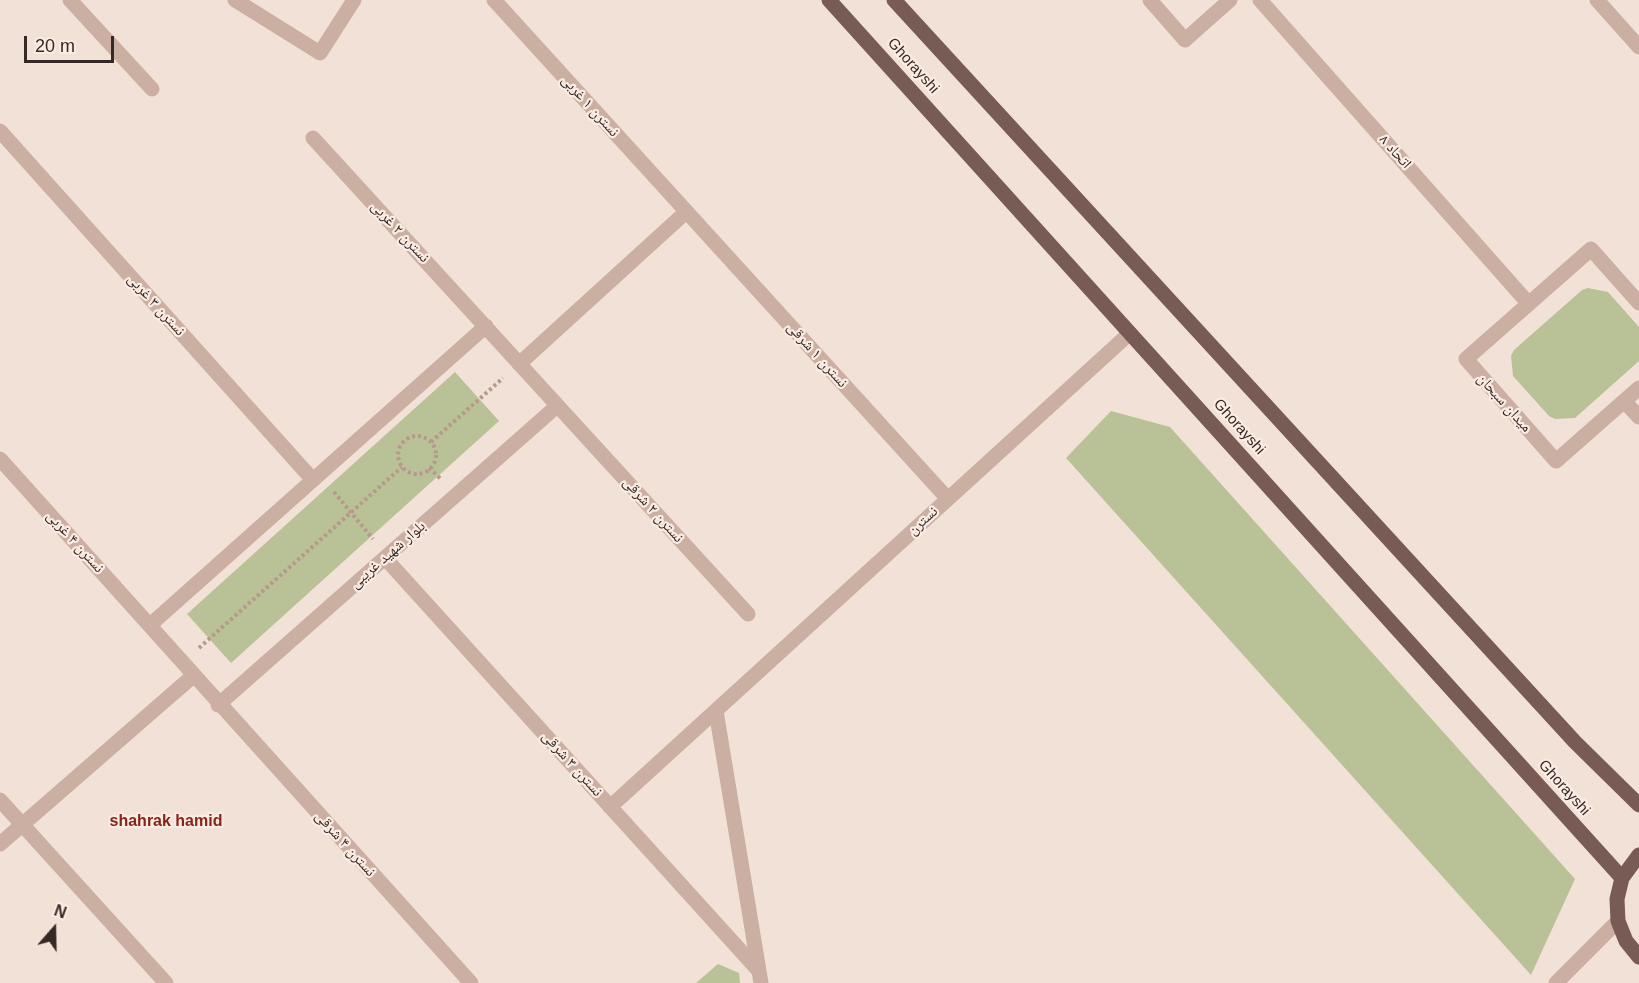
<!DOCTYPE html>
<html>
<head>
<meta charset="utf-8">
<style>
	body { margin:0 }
	#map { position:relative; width:1639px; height:983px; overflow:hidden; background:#f2e1d6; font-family:Helvetica,sans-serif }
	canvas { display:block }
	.north { position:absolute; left:24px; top:899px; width:60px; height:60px; -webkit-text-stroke:4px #faece3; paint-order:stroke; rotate:20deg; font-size:16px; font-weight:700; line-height:24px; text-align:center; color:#352825 }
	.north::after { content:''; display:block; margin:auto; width:21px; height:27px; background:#352825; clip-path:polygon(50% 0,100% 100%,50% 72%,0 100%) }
	.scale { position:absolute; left:24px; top:36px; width:90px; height:27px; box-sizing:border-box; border:3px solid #352825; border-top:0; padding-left:8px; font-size:18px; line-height:21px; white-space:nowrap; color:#352825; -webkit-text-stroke:4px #faece3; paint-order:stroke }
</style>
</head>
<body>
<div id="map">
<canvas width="1639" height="983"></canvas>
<div class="north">N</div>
<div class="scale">20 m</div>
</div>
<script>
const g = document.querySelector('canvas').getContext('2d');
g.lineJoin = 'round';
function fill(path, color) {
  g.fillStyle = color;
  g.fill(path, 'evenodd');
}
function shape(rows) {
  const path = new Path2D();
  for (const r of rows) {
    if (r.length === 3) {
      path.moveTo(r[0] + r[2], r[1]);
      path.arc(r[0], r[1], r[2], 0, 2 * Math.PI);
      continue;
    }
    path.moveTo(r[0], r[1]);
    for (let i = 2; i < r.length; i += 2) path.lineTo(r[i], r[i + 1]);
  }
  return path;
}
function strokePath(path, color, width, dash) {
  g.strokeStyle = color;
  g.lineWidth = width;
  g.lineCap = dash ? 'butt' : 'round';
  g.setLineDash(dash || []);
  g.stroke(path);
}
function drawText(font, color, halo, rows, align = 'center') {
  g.font = font + ' Helvetica,"Noto Naskh Arabic",sans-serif';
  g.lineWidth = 4.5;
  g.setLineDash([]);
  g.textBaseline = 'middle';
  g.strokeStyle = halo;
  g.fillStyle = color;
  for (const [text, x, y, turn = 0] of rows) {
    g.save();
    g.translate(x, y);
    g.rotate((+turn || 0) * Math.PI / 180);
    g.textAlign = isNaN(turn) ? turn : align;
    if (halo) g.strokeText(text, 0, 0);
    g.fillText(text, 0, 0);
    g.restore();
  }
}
fill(shape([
	[1588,288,1608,292,1639,327,1639,361,1575,418,1555,419,1549,416,1513,376,1511,356,1514,350,1582,290],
	[455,372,499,421,231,663,187,614],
	[1111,411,1170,427,1575,879,1531,975,1066,458],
	[718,964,739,973,740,983,696,983]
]), '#b9c296');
strokePath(shape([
	[417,455,19],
	[431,442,503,378],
	[429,468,442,480],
	[334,492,373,539],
	[199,648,402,467]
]), '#b6988c', 4, [3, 3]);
strokePath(shape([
	[70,0,152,89],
	[235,0,320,53,354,0],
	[494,0,948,499],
	[1150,0,1185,40,1230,0],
	[1260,0,1529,304],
	[1597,0,1639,47],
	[0,131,313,480],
	[313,138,748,614],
	[1639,303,1591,249,1466,359,1556,461,1639,388],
	[519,364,686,212],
	[1624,401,1639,417],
	[0,459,471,983],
	[385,558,759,971],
	[150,625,486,326],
	[218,705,557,406],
	[716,711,761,983],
	[0,800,166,983],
	[610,807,1130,333],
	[0,844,193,676],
	[1556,983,1618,921]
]), '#cbafa2', 15);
strokePath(shape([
	[829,0,1622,878],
	[894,0,1575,742,1639,805],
	[1639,855,1622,878,1617,899,1618,921,1626,941,1639,957]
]), '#785b55', 15);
drawText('15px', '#352825', '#faece3', [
	["Ghorayshi",913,66,48],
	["نسترن ۱ غربی",590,106,48],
	["اتحاد ۸",1395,152,48],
	["نسترن ۲ غربی",400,232,47],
	["نسترن ۳ غربی",156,305,48],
	["نسترن ۱ شرقی",817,355,48],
	["میدان سبحان",1504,403,48],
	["Ghorayshi",1239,427,48],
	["نسترن ۲ شرقی",653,510,48],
	["نسترن",923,521,-42],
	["نسترن ۴ غربی",75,542,48],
	["بلوار شهید غریبی",388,555,-41],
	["نسترن ۳ شرقی",572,764,48],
	["Ghorayshi",1564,788,48],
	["نسترن ۴ شرقی",345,844,48]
]);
drawText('bold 16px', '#882319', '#faece3', [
	["shahrak hamid",166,822]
]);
</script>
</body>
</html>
